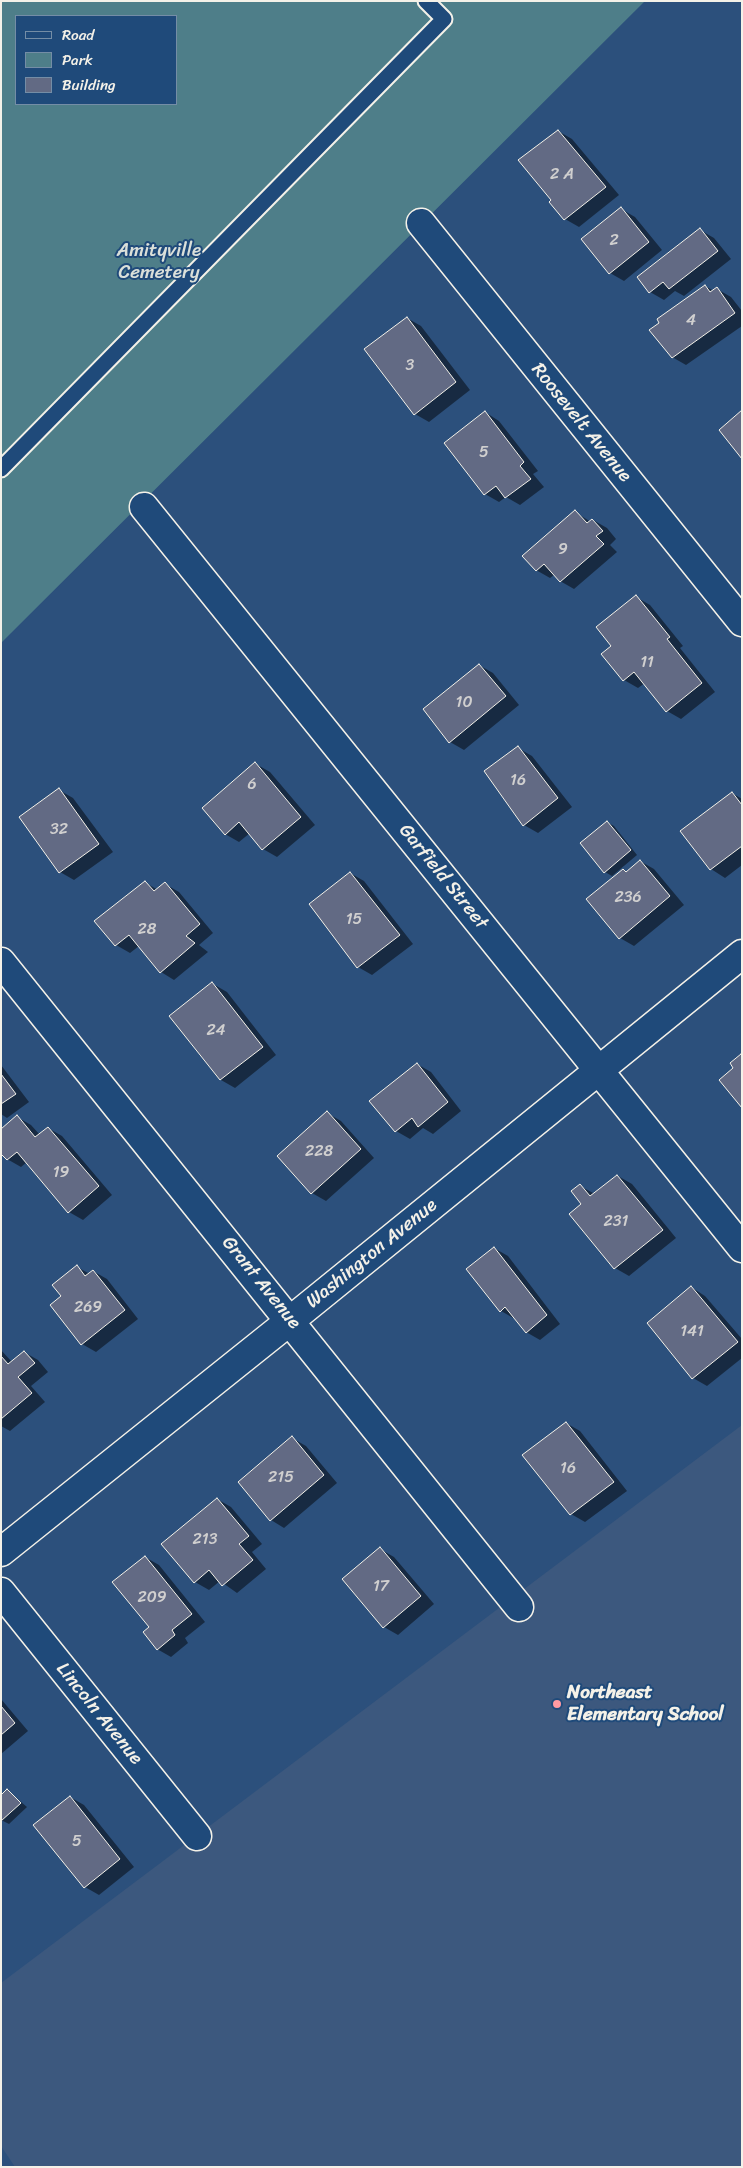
<!DOCTYPE html>
<html>
<head>
<meta charset="utf-8">
<style>
	body { margin:0 }
	#map { position:relative; width:743px; height:2168px; overflow:hidden; background:#2c507c; font-family:Sriracha,sans-serif }
	canvas { display:block }
	.frame { position:absolute; inset:0; border:2px solid #f4f1e8; pointer-events:none }
	.legend { position:absolute; left:15px; top:15px; width:162px; height:90px; box-sizing:border-box; background:#1f4a7a; border:1px solid #748da6; margin:0; padding:6px 9px; list-style:none; font-size:15px; color:#f4f1e8 }
	.legend li { display:flex; align-items:center; gap:10px; height:25px }
	.legend b { width:25px; border:1px solid #748da6 }
</style>
</head>
<body>
<div id="map">
<canvas width="743" height="2168"></canvas>
<div class="frame"></div>
<ul class="legend">
<li><b style="height:6px;background:#1f4a7a"></b>Road</li>
<li><b style="height:14px;background:#4e7e89"></b>Park</li>
<li><b style="height:14px;background:#626a84"></b>Building</li>
</ul>
</div>
<script>
const g = document.querySelector('canvas').getContext('2d');
g.lineJoin = 'round';
function fill(path, color) {
  g.fillStyle = color;
  g.fill(path, 'evenodd');
}
function shape(rows) {
  const path = new Path2D();
  for (const r of rows) {
    path.moveTo(r[0], r[1]);
    for (let i = 2; i < r.length; i += 2) path.lineTo(r[i], r[i + 1]);
  }
  return path;
}
function strokePath(path, color, width, dash) {
  g.strokeStyle = color;
  g.lineWidth = width;
  g.lineCap = dash ? 'butt' : 'round';
  g.setLineDash(dash || []);
  g.stroke(path);
}
function drawText(font, color, halo, rows, align = 'center') {
  g.font = font + ' Sriracha,sans-serif';
  g.lineWidth = 4;
  g.setLineDash([]);
  g.textBaseline = 'middle';
  g.strokeStyle = halo;
  g.fillStyle = color;
  for (const [text, x, y, turn = 0] of rows) {
    g.save();
    g.translate(x, y);
    g.rotate((+turn || 0) * Math.PI / 180);
    g.textAlign = isNaN(turn) ? turn : align;
    if (halo) g.strokeText(text, 0, 0);
    g.fillText(text, 0, 0);
    g.restore();
  }
}
fill(shape([
	[742,1425,742,2167,15,2167,1,2146,1,1983]
]), '#3c587e');
fill(shape([
	[1,1,645,1,1,643],
	[16,16,176,16,176,104,16,104]
]), '#4e7e89');
fill(shape([
	[558,131,572,139,619,195,579,227,565,219,551,202,553,200],
	[621,209,635,217,662,250,624,281,610,273],
	[700,230,714,238,731,259,684,296,675,291,664,300,650,292],
	[705,286,714,291,717,289,731,297,742,311,742,326,686,365,672,357],
	[407,318,421,326,470,390,429,422,415,414],
	[485,412,499,421,538,471,533,474,544,487,520,505,506,497,499,502,485,494],
	[575,512,591,522,593,520,607,528,616,539,610,545,617,552,574,589,560,581,554,575,550,578,536,570],
	[636,597,650,605,683,646,680,648,715,692,681,719,667,711,645,683,638,688,624,680,613,646],
	[479,665,493,673,519,705,464,750,450,742],
	[518,748,532,756,572,807,538,833,524,825],
	[256,764,270,772,315,825,277,857,263,849,250,833,239,842,225,834],
	[59,790,73,798,113,852,74,880,60,872],
	[732,793,742,799,742,865,725,878,711,869,682,831],
	[607,822,614,826,637,855,612,876,605,872],
	[640,861,654,869,684,905,634,946,620,938,627,873],
	[350,873,364,881,413,944,372,975,358,967],
	[146,883,158,890,165,884,179,892,213,933,199,945,208,952,174,980,161,972,139,946,130,953,116,945,96,921],
	[213,984,227,992,276,1055,235,1088,221,1080,171,1016],
	[417,1064,431,1072,461,1111,433,1134,423,1128,410,1139,396,1131],
	[1,1065,29,1102,7,1118,1,1114],
	[327,1113,341,1121,374,1158,326,1201,312,1193],
	[17,1117,31,1125,40,1135,48,1128,62,1136,112,1195,83,1220,69,1212,27,1162,21,1167,7,1159],
	[618,1176,632,1184,676,1238,629,1276,615,1268,583,1204,580,1186,595,1194],
	[494,1248,508,1256,560,1324,540,1340,526,1332,515,1319,501,1311],
	[77,1267,90,1274,93,1271,107,1279,138,1319,96,1352,82,1344,62,1297],
	[691,1287,705,1296,742,1339,742,1358,707,1386,693,1378],
	[1,1350,12,1362,24,1352,38,1360,48,1372,31,1386,45,1402,10,1431,1,1426],
	[566,1423,580,1431,627,1491,585,1522,571,1514],
	[292,1438,306,1446,337,1483,284,1528,271,1520],
	[217,1499,231,1507,262,1544,252,1552,266,1569,237,1593,220,1581,209,1590,195,1582],
	[380,1549,394,1557,434,1604,398,1635,384,1627],
	[145,1557,159,1565,205,1622,185,1638,188,1643,171,1657,157,1649,151,1628],
	[1,1699,28,1731,1,1754],
	[8,1791,27,1807,9,1824,1,1820],
	[70,1797,84,1805,134,1867,99,1895,85,1887]
]), '#0007');
const building = shape([
	[558,130,606,187,564,220,549,202,551,200,518,160,558,130],
	[621,207,649,242,609,274,581,239,621,207],
	[700,228,718,251,669,289,663,282,649,293,637,277,700,228],
	[705,285,710,292,717,287,735,313,672,358,649,330,659,323,657,319,705,285],
	[407,317,456,382,414,415,364,349,407,317],
	[742,410,742,459,719,430,742,410],
	[485,411,524,462,520,466,531,479,505,498,496,486,484,495,444,443,485,411],
	[575,510,587,523,592,519,603,531,596,536,604,544,560,582,544,564,536,571,522,556,575,510],
	[636,595,670,637,667,639,702,683,666,712,634,672,623,681,601,654,611,646,596,627,636,595],
	[479,664,506,696,449,743,423,709,479,664],
	[518,746,558,798,523,826,484,771,518,746],
	[255,762,301,817,262,850,239,822,225,835,202,808,255,762],
	[59,788,99,844,59,873,19,817,59,788],
	[732,792,742,805,742,846,710,870,680,831,732,792],
	[607,821,631,850,604,873,580,843,607,821],
	[640,860,670,896,619,939,586,899,623,869,626,872,640,860],
	[350,872,400,935,357,968,309,904,350,872],
	[145,881,154,891,165,882,200,924,186,936,195,943,160,973,129,935,115,946,94,921,145,881],
	[212,982,263,1047,220,1080,169,1016,212,982],
	[741,1054,742,1055,742,1108,719,1080,733,1068,730,1063,741,1054],
	[417,1063,448,1102,418,1127,412,1118,395,1132,369,1101,417,1063],
	[1,1074,16,1094,1,1104,1,1074],
	[327,1111,361,1149,311,1194,277,1156,327,1111],
	[17,1115,35,1137,48,1127,99,1186,68,1213,17,1152,7,1160,1,1154,1,1129,17,1115],
	[617,1175,663,1230,614,1269,569,1214,581,1204,571,1191,580,1184,590,1196,617,1175],
	[494,1247,547,1315,526,1333,505,1307,500,1312,466,1269,494,1247],
	[77,1265,85,1276,93,1270,125,1310,81,1345,50,1305,61,1296,52,1285,77,1265],
	[691,1286,738,1342,692,1379,647,1323,691,1286],
	[24,1351,35,1363,18,1377,32,1393,1,1419,1,1356,8,1364,24,1351],
	[566,1422,614,1482,570,1515,522,1455,566,1422],
	[292,1436,324,1475,270,1521,238,1482,292,1436],
	[217,1498,249,1536,239,1544,253,1560,222,1586,209,1570,194,1583,161,1544,217,1498],
	[380,1547,421,1596,383,1628,342,1579,380,1547],
	[145,1556,192,1614,172,1630,175,1635,157,1650,143,1632,149,1627,112,1582,145,1556],
	[1,1706,15,1723,1,1735,1,1706],
	[7,1789,21,1803,1,1821,1,1795,7,1789],
	[70,1796,120,1859,84,1888,33,1825,70,1796]
]);
fill(building, '#626a84');
strokePath(building, '#f4f1e8', 1);
const service = shape([
	[1,469,444,19,426,1]
]);
const minor = shape([
	[421,223,742,622],
	[144,507,742,1248],
	[1,962,519,1607],
	[1,1552,291,1320,742,954],
	[1,1592,197,1836]
]);
strokePath(service, '#f4f1e8', 19);
strokePath(minor, '#f4f1e8', 31);
strokePath(service, '#1f4a7a', 15);
strokePath(minor, '#1f4a7a', 28);
for (const [x, y, r, color] of [
	[557,1704,5,"#ff9aa2"]
]) {
  const dot = new Path2D();
  dot.arc(x, y, r, 0, 2 * Math.PI);
  g.fillStyle = color;
  g.fill(dot);
  strokePath(dot, '#1f4a7a', 2);
}
drawText('16px', '#d0cfcf', null, [
	["2 A",562,175],
	["2",614,241],
	["4",691,321],
	["3",410,366],
	["5",484,453],
	["9",563,550],
	["11",647,663],
	["10",464,703],
	["16",518,781],
	["6",252,785],
	["32",59,830],
	["236",628,898],
	["15",354,920],
	["28",147,930],
	["24",216,1031],
	["228",319,1152],
	["19",61,1173],
	["231",616,1222],
	["269",88,1308],
	["141",692,1332],
	["16",568,1469],
	["215",281,1478],
	["213",205,1540],
	["17",381,1587],
	["209",152,1598],
	["5",77,1842]
]);
drawText('19px', '#dbe0da', '#1f4a7a', [
	["Amityville",159,251],
	["Cemetery",159,273]
]);
drawText('19px', '#f4f1e8', '#1f4a7a', [
	["Roosevelt Avenue",581,423,51],
	["Garfield Street",443,877,51],
	["Washington Avenue",372,1254,-39],
	["Grant Avenue",261,1283,51],
	["Lincoln Avenue",99,1714,51]
]);
drawText('bold 19px', '#f4f1e8', '#1f4a7a', [
	["Northeast",567,1693],
	["Elementary School",567,1715]
], 'left');
</script>
</body>
</html>
